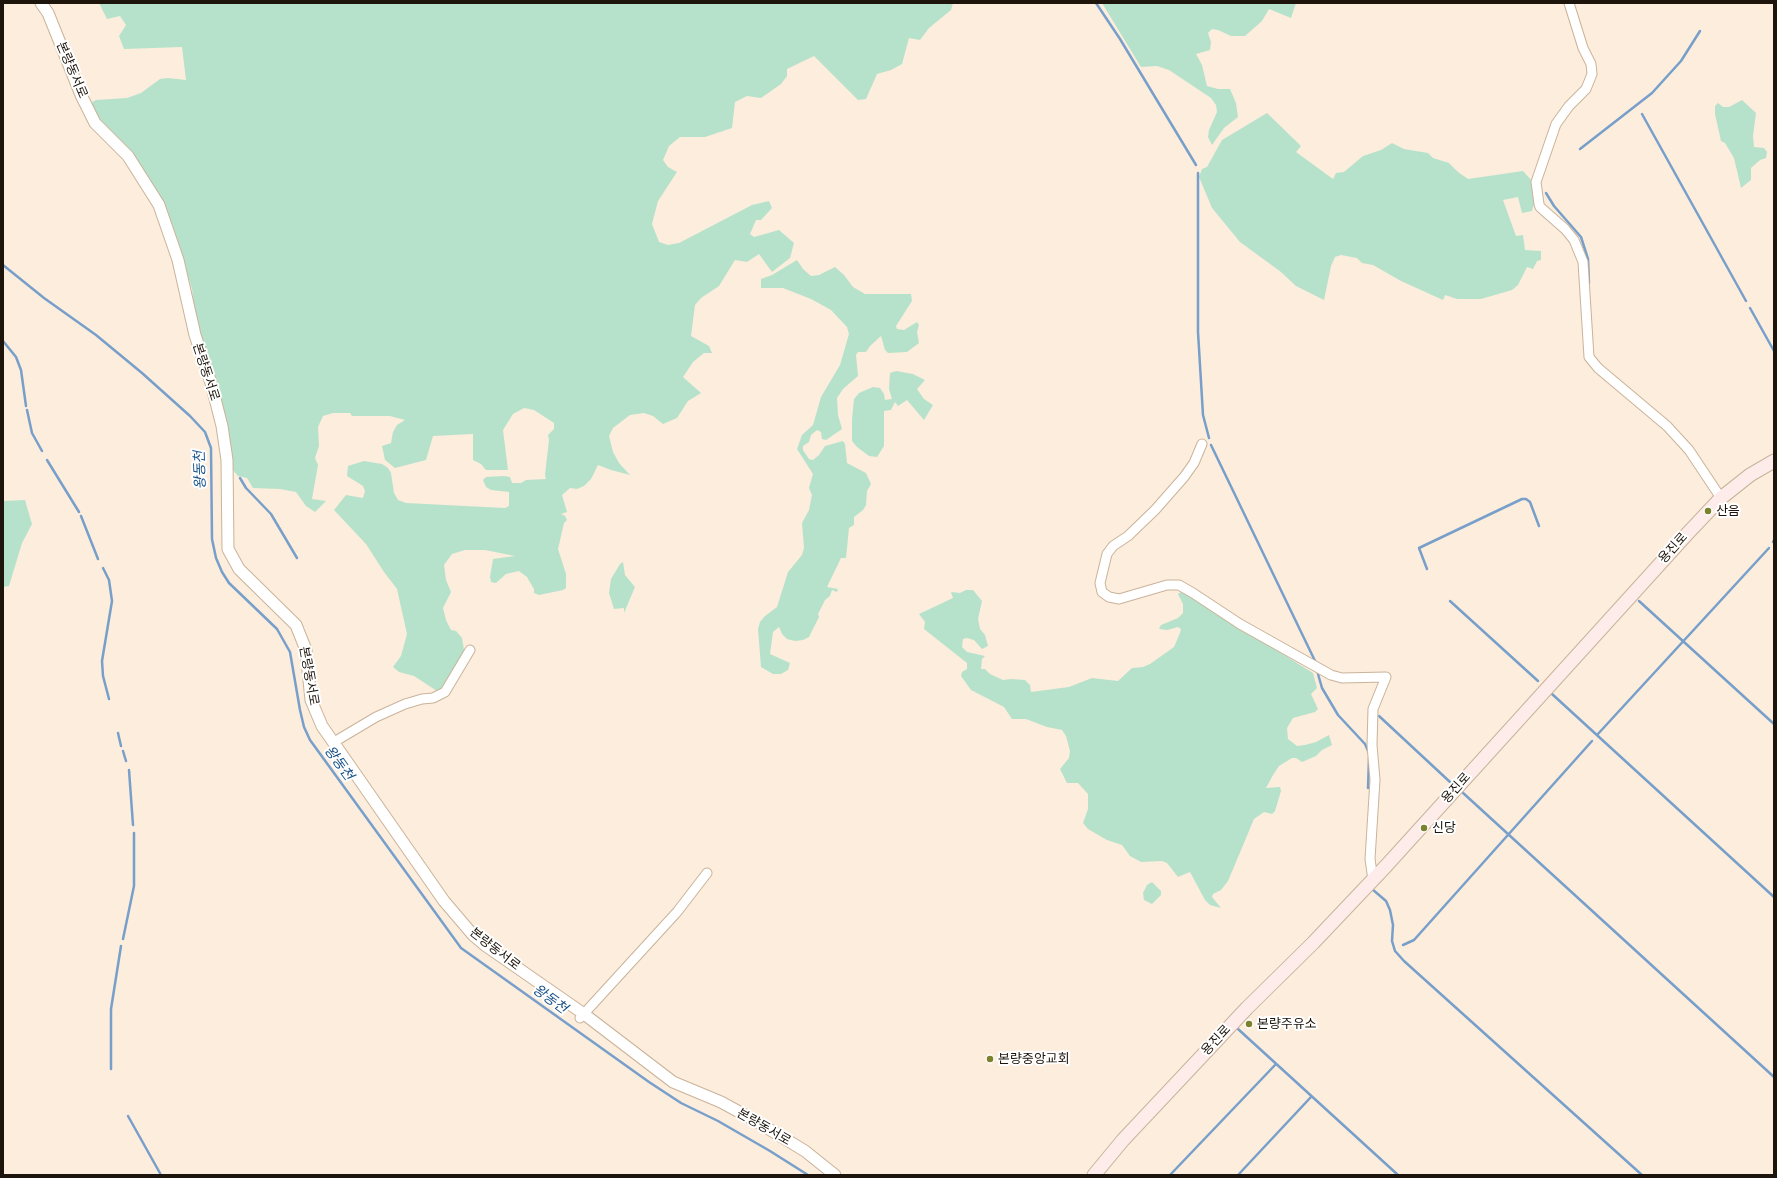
<!DOCTYPE html>
<html>
<head>
<meta charset="utf-8">
<style>
	body { margin:0 }
	#map { position:relative; width:1777px; height:1178px; overflow:hidden; background:#fceddd; font-family:"Playfair Display",serif }
	canvas { display:block }
	.frame { position:absolute; inset:0; border:4px solid #1d150c; pointer-events:none }
</style>
</head>
<body>
<div id="map">
<canvas width="1777" height="1178"></canvas>
<div class="frame"></div>
</div>
<script>
const g = document.querySelector('canvas').getContext('2d');
g.lineJoin = 'round';
function fill(path, color) {
  g.fillStyle = color;
  g.fill(path, 'evenodd');
}
function shape(rows) {
  const path = new Path2D();
  for (const r of rows) {
    path.moveTo(r[0], r[1]);
    for (let i = 2; i < r.length; i += 2) path.lineTo(r[i], r[i + 1]);
  }
  return path;
}
function strokePath(path, color, width, dash) {
  g.strokeStyle = color;
  g.lineWidth = width;
  g.lineCap = dash ? 'butt' : 'round';
  g.setLineDash(dash || []);
  g.stroke(path);
}
function drawText(font, color, halo, rows, align = 'center') {
  g.font = font + ' "Playfair Display","Noto Sans KR",serif';
  g.lineWidth = 4;
  g.setLineDash([]);
  g.textBaseline = 'middle';
  g.strokeStyle = halo;
  g.fillStyle = color;
  for (const [text, x, y, turn = 0] of rows) {
    g.save();
    g.translate(x, y);
    g.rotate((+turn || 0) * Math.PI / 180);
    g.textAlign = isNaN(turn) ? turn : align;
    if (halo) g.strokeText(text, 0, 0);
    g.fillText(text, 0, 0);
    g.restore();
  }
}
fill(shape([
	[99,3,953,3,951,10,929,28,920,40,909,38,902,64,891,70,877,74,866,99,858,100,814,56,787,69,787,76,781,84,761,98,747,96,735,102,732,128,705,137,680,137,669,146,663,160,668,167,677,172,658,201,652,224,659,242,668,245,679,243,752,205,769,201,772,208,761,220,756,220,750,234,754,237,779,230,794,243,790,258,772,272,759,254,747,262,735,260,719,286,701,298,695,305,691,336,709,346,712,353,704,353,693,362,683,377,701,393,688,401,677,418,663,424,653,416,644,413,630,415,613,428,609,436,613,452,619,463,630,475,611,470,598,465,591,479,584,486,577,489,570,488,562,495,567,512,561,514,565,516,567,520,564,523,558,549,566,574,566,588,563,590,539,595,534,593,534,589,527,577,519,571,506,574,496,583,491,582,490,577,493,559,515,556,485,550,465,550,452,554,444,565,446,580,451,592,443,608,446,620,451,630,456,631,462,638,464,650,463,656,442,690,437,691,414,676,399,672,393,667,401,656,407,634,397,589,384,572,366,544,334,510,346,495,363,498,365,491,363,486,347,476,348,466,364,461,382,464,388,468,391,473,394,493,398,500,406,503,505,508,509,506,509,492,491,490,486,487,483,480,486,477,504,476,510,477,512,483,521,483,526,480,546,479,545,475,549,440,548,435,554,429,554,423,534,410,524,408,513,414,503,430,508,470,486,470,481,464,473,460,473,434,433,436,426,460,395,468,385,460,382,446,391,443,393,432,397,425,405,420,390,416,352,416,350,413,333,413,323,416,318,427,319,446,315,458,318,465,312,499,326,501,315,512,306,506,296,492,280,489,253,488,247,478,238,476,232,469,196,320,192,289,173,226,163,205,130,150,111,134,96,117,89,104,96,100,127,98,141,93,160,79,168,78,186,80,182,47,124,49,119,36,126,25,120,16,107,19],
	[1102,3,1296,3,1291,18,1269,9,1262,21,1245,36,1231,36,1218,30,1212,29,1208,33,1211,42,1210,50,1196,54,1202,65,1207,86,1218,89,1230,89,1236,103,1238,117,1224,128,1212,145,1208,137,1209,130,1217,112,1216,105,1211,98,1169,70,1157,66,1141,67],
	[1742,100,1756,113,1753,136,1754,147,1764,148,1767,152,1766,158,1760,160,1751,168,1751,180,1741,188,1734,158,1725,143,1721,141,1715,114,1715,106,1718,103,1723,107,1729,107],
	[1267,113,1301,146,1296,152,1333,179,1336,173,1344,172,1363,156,1381,150,1392,143,1404,149,1428,153,1433,158,1449,163,1458,172,1468,179,1523,171,1533,182,1534,204,1532,211,1522,213,1518,197,1503,200,1516,236,1523,235,1525,250,1541,251,1541,260,1537,261,1533,269,1527,267,1518,285,1512,290,1481,299,1457,299,1445,295,1443,300,1401,281,1373,265,1362,263,1357,258,1341,255,1335,257,1331,266,1324,300,1296,286,1281,272,1240,242,1212,208,1199,177,1202,169,1207,167,1222,140],
	[797,260,803,269,811,276,819,275,835,267,844,275,853,287,865,294,911,294,912,301,896,326,897,329,904,330,917,322,919,325,917,332,919,343,907,352,888,353,885,350,881,336,870,346,866,352,858,352,856,355,858,376,843,389,837,398,838,415,842,429,826,440,822,439,821,432,817,430,811,435,809,442,803,446,803,450,809,459,813,460,819,455,825,446,843,441,845,444,847,463,866,473,871,484,867,491,866,505,863,510,854,517,854,525,849,528,846,558,841,558,827,587,838,589,837,592,832,590,830,596,825,600,818,614,819,617,809,637,803,640,795,641,787,639,782,634,779,627,773,632,770,654,790,663,788,670,781,674,773,674,761,667,758,629,760,622,765,616,777,607,788,572,802,555,804,548,802,523,809,510,812,495,809,488,813,474,797,449,802,435,813,425,821,397,840,365,849,334,847,327,831,310,811,299,783,288,761,288,761,279,772,275],
	[896,371,913,374,925,380,917,389,924,399,933,405,924,420,907,400,898,406,895,402,891,410,884,411,884,446,877,457,869,456,857,447,852,441,852,419,854,399,859,393,873,387,880,388,884,394,885,400,892,399,889,389,890,373],
	[25,500,32,524,22,543,9,586,3,587,3,501],
	[623,562,625,575,635,587,624,613,624,608,614,609,609,593,611,579,620,564],
	[966,590,973,590,982,601,978,619,980,629,985,635,988,646,982,649,974,640,967,638,963,639,962,647,967,652,985,656,982,659,981,669,985,669,990,674,1003,680,1011,679,1025,680,1030,685,1031,692,1069,687,1092,678,1118,681,1132,668,1143,667,1150,664,1174,647,1180,633,1181,629,1178,627,1167,630,1159,629,1161,625,1178,618,1183,613,1183,604,1178,594,1181,592,1188,595,1313,673,1317,688,1311,694,1318,709,1315,712,1293,718,1287,728,1288,739,1297,746,1305,745,1316,742,1329,735,1332,745,1322,750,1316,756,1302,762,1296,758,1292,758,1279,766,1273,775,1266,788,1280,787,1281,791,1275,811,1272,814,1264,812,1254,819,1228,881,1221,890,1213,894,1212,897,1221,908,1210,905,1205,900,1190,872,1178,877,1167,863,1162,861,1141,862,1130,856,1122,845,1107,840,1088,829,1083,823,1088,809,1088,794,1078,783,1067,783,1060,769,1069,758,1070,751,1066,736,1062,730,1047,727,1026,719,1012,719,1004,707,971,690,961,676,962,672,967,669,967,663,924,629,925,622,919,614,953,598,951,592,960,593],
	[1152,882,1161,891,1161,895,1152,904,1144,900,1143,893,1147,885]
]), '#b6e2cb');
strokePath(shape([
	[1096,3,1120,39,1196,165],
	[1642,114,1746,301],
	[1580,149,1652,93,1681,61,1700,31],
	[1198,173,1198,332,1203,415,1209,438],
	[1546,193,1554,206,1581,237,1588,259,1589,283],
	[3,265,44,298,96,335,142,373,190,416,205,432,211,448,212,539,216,558,222,572,229,583,277,629,290,652,300,710,304,727,310,740,461,948,649,1082,681,1103,718,1121,770,1151,808,1175],
	[1750,308,1774,351],
	[3,341,16,357,21,370,26,406],
	[27,410,32,433,42,451],
	[1211,445,1316,663],
	[47,460,79,512],
	[240,478,246,488,271,514,297,558],
	[81,516,98,559],
	[1773,542,1774,540],
	[103,568,109,580,112,601,102,661,103,676,109,699],
	[1427,569,1419,548,1522,499,1526,499,1530,502,1539,526],
	[1450,601,1538,681],
	[1639,601,1774,724],
	[1318,674,1322,688,1338,715,1365,744,1369,753],
	[1552,694,1774,897],
	[1379,716,1450,782],
	[118,733,121,746],
	[1597,735,1769,548],
	[123,751,126,761],
	[129,770,133,825],
	[1368,788,1369,758],
	[1462,792,1774,1077],
	[1372,889,1386,901,1390,910,1393,925,1392,941,1395,951,1404,961,1642,1175],
	[123,939,134,886,134,833],
	[1403,945,1414,940,1592,741],
	[1238,1029,1398,1175],
	[111,1069,111,1009,121,946],
	[128,1116,161,1175],
	[1170,1175,1276,1064],
	[1238,1175,1311,1097]
]), '#779fca', 2.5);
const minor = shape([
	[1569,3,1583,48,1591,64,1592,74,1586,89,1569,106,1556,124,1536,182,1539,204,1540,207,1565,229,1574,240,1583,262,1589,357,1598,368,1667,426,1689,450,1721,498],
	[1202,444,1194,463,1184,477,1155,510,1128,536,1113,546,1107,554,1100,583,1102,592,1109,597,1119,599,1167,585,1179,585,1193,593,1240,624,1331,675,1342,678,1386,677,1373,709,1372,745,1375,780,1370,859,1373,880],
	[334,742,376,717,405,704,422,699,433,698,445,692,470,650],
	[580,1018,677,912,707,873]
]);
const tertiary = shape([
	[41,3,48,13,81,95,95,123,128,156,159,205,178,260,195,335,211,383,222,426,227,460,228,549,239,569,296,625,306,650,311,700,322,726,444,901,473,935,486,946,584,1014,673,1082,721,1102,754,1120,805,1151,835,1175]
]);
const secondary = shape([
	[1094,1175,1123,1140,1247,1008,1313,943,1386,866,1688,533,1721,498,1750,475,1774,461]
]);
strokePath(minor, '#cab399', 11);
strokePath(tertiary, '#cab399', 13);
strokePath(secondary, '#cab399', 15);
strokePath(minor, '#fff', 9);
strokePath(tertiary, '#fff', 11);
strokePath(secondary, '#fdece9', 13);
for (const [x, y, r, color] of [
	[1708,511,4,"#7c822c"],
	[1424,828,4,"#7c822c"],
	[1249,1024,4,"#7c822c"],
	[990,1059,4,"#7c822c"]
]) {
  const dot = new Path2D();
  dot.arc(x, y, r, 0, 2 * Math.PI);
  g.fillStyle = color;
  g.fill(dot);
  strokePath(dot, '#fff', 1.5);
}
drawText('13px', '#1d150c', '#fff', [
	["본량동서로",72,70,67],
	["본량동서로",206,372,72],
	["용진로",1673,548,-48],
	["본량동서로",309,676,80],
	["용진로",1456,788,-48],
	["본량동서로",495,949,38],
	["용진로",1216,1040,-47],
	["본량동서로",764,1127,30]
]);
drawText('13px', '#1d150c', '#fff', [
	["산음",1716,511],
	["신당",1432,828],
	["본량주유소",1257,1024],
	["본량중앙교회",998,1059]
], 'left');
drawText('italic 14px', '#185288', '#fff', [
	["왕동천",200,470,-92],
	["왕동천",339,763,54],
	["왕동천",550,999,36]
]);
</script>
</body>
</html>
